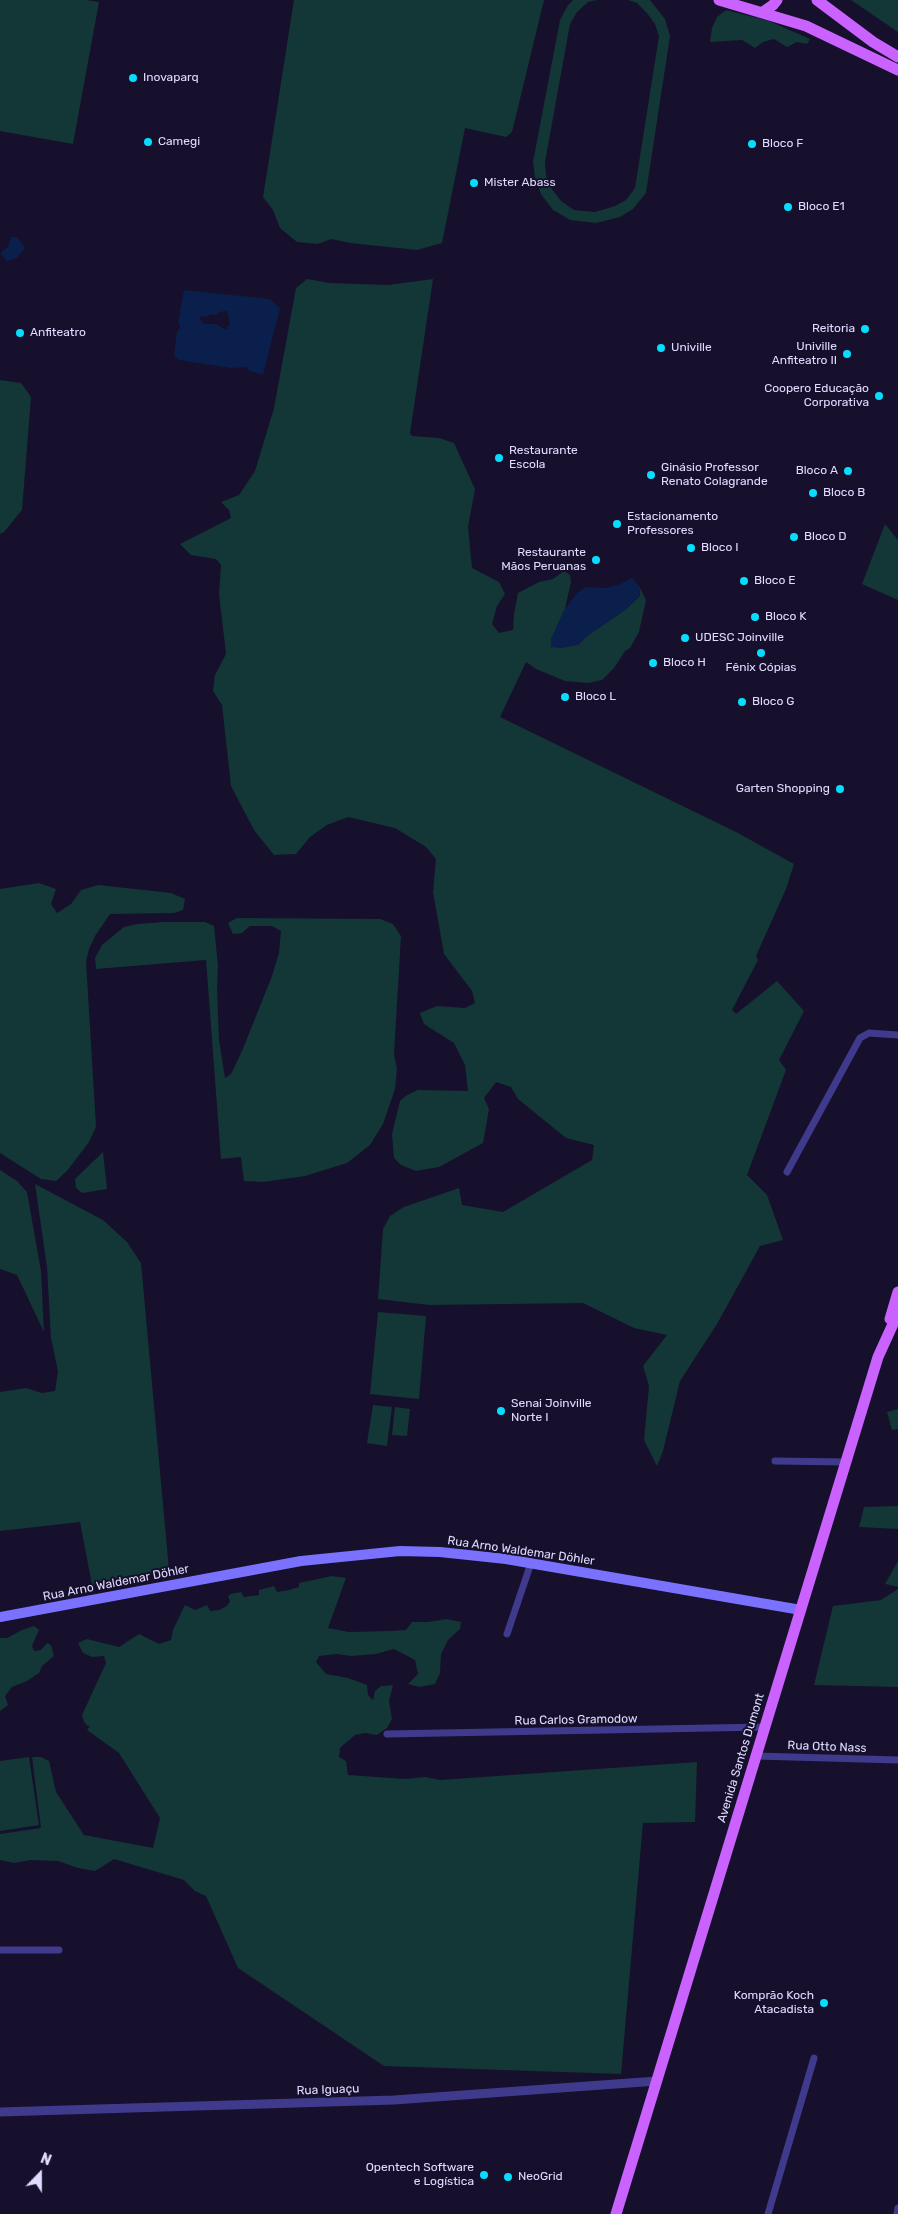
<!DOCTYPE html>
<html>
<head>
<meta charset="utf-8">
<style>
	body { margin:0 }
	#map { position:relative; width:898px; height:2214px; overflow:hidden; background:#16102c; font-family:Rubik,sans-serif }
	canvas { display:block }
	.north { position:absolute; left:15px; top:2149px; width:50px; height:50px; -webkit-text-stroke:4px #16102c; paint-order:stroke; rotate:22deg; font-size:14px; font-weight:700; line-height:20px; text-align:center; color:#e0dbff }
	.north::after { content:''; display:block; margin:auto; width:18px; height:22px; background:#e0dbff; clip-path:polygon(50% 0,100% 100%,50% 72%,0 100%) }
</style>
</head>
<body>
<div id="map">
<canvas width="898" height="2214"></canvas>
<div class="north">N</div>
</div>
<script>
const g = document.querySelector('canvas').getContext('2d');
g.lineJoin = 'round';
function fill(path, color) {
  g.fillStyle = color;
  g.fill(path, 'evenodd');
}
function shape(rows) {
  const path = new Path2D();
  for (const r of rows) {
    path.moveTo(r[0], r[1]);
    for (let i = 2; i < r.length; i += 2) path.lineTo(r[i], r[i + 1]);
  }
  return path;
}
function strokePath(path, color, width, dash) {
  g.strokeStyle = color;
  g.lineWidth = width;
  g.lineCap = dash ? 'butt' : 'round';
  g.setLineDash(dash || []);
  g.stroke(path);
}
function drawText(font, color, halo, rows, align = 'center') {
  g.font = font + ' Rubik,sans-serif';
  g.lineWidth = 4;
  g.setLineDash([]);
  g.textBaseline = 'middle';
  g.strokeStyle = halo;
  g.fillStyle = color;
  for (const [text, x, y, turn = 0] of rows) {
    g.save();
    g.translate(x, y);
    g.rotate((+turn || 0) * Math.PI / 180);
    g.textAlign = isNaN(turn) ? turn : align;
    if (halo) g.strokeText(text, 0, 0);
    g.fillText(text, 0, 0);
    g.restore();
  }
}
fill(shape([
	[0,0,87,0,99,2,73,144,0,131],
	[294,0,544,0,512,132,506,137,465,128,442,243,417,250,350,243,331,239,318,244,297,242,280,228,273,210,263,197],
	[573,0,597,0,588,2,577,12,570,24,545,162,546,175,551,188,561,201,574,210,595,212,615,206,626,200,635,188,659,36,655,24,647,13,637,3,628,0,650,0,665,19,670,36,646,193,633,209,620,217,596,223,570,220,553,210,541,194,535,177,533,162,560,20,568,5],
	[851,0,898,0,898,32],
	[726,10,769,21,810,39,807,44,797,42,787,47,774,39,763,42,755,48,742,40,710,42,712,28,717,17],
	[307,279,330,283,388,285,433,279,410,433,412,436,439,438,454,443,475,489,468,527,472,568,499,582,505,594,497,606,492,624,499,633,513,630,514,614,518,593,539,582,553,579,564,571,570,575,571,582,565,609,556,628,578,645,587,636,625,610,640,596,639,586,646,600,639,632,630,648,625,651,614,668,602,680,588,683,565,681,536,669,526,662,500,717,738,833,794,864,786,889,756,956,758,960,732,1010,736,1014,777,981,804,1011,779,1060,786,1070,747,1175,767,1195,783,1240,760,1246,717,1324,680,1381,663,1451,657,1466,644,1440,649,1386,643,1366,667,1335,634,1328,583,1303,429,1305,378,1299,383,1229,390,1216,404,1207,459,1188,462,1205,503,1212,592,1160,594,1145,566,1138,518,1099,511,1087,496,1082,484,1098,489,1109,483,1143,439,1167,416,1171,401,1165,394,1158,392,1134,400,1101,407,1095,418,1090,468,1091,465,1065,454,1043,424,1024,420,1013,437,1006,465,1008,475,1003,472,991,444,954,433,892,436,859,426,847,395,828,348,817,327,825,310,837,296,854,274,855,254,830,231,786,222,705,213,691,215,675,226,654,219,594,221,565,216,559,191,555,180,544,231,518,229,510,221,502,239,495,255,471,274,408,296,288],
	[0,380,21,383,31,397,22,510,4,532,0,534],
	[885,524,898,540,898,600,862,584],
	[39,883,56,889,51,904,57,913,71,904,81,890,98,885,171,893,185,899,183,910,174,913,110,914,95,936,89,949,86,961,96,1127,89,1142,67,1171,56,1181,41,1179,0,1153,0,889],
	[237,918,380,919,393,924,401,936,394,1054,397,1069,395,1089,383,1124,370,1145,347,1163,305,1176,263,1182,244,1181,241,1157,221,1159,206,960,96,969,95,958,102,945,124,927,137,924,164,922,205,922,214,926,218,966,217,988,219,1040,225,1078,231,1074,242,1051,272,976,279,953,281,931,272,926,250,926,242,933,233,934,228,923],
	[103,1152,107,1189,82,1193,76,1188,75,1179],
	[0,1170,17,1181,27,1192,41,1271,44,1332,17,1275,0,1269],
	[35,1184,103,1220,127,1242,141,1263,169,1570,92,1585,80,1522,0,1531,0,1392,26,1388,42,1393,55,1391,58,1371,51,1338,47,1267],
	[378,1312,426,1316,419,1399,370,1394],
	[373,1405,392,1407,387,1446,367,1443],
	[395,1407,410,1409,407,1436,392,1435],
	[898,1409,898,1429,892,1430,887,1412],
	[898,1506,898,1529,859,1527,864,1507],
	[898,1561,898,1587,885,1584],
	[332,1576,346,1578,328,1628,349,1632,390,1631,406,1630,412,1622,428,1622,446,1619,461,1622,460,1629,448,1640,441,1654,440,1673,435,1684,419,1687,408,1684,418,1674,415,1660,394,1649,376,1654,351,1656,337,1654,319,1656,316,1662,326,1674,348,1678,367,1685,368,1695,373,1700,375,1691,381,1686,393,1685,389,1701,392,1719,387,1728,377,1735,365,1733,355,1735,340,1748,339,1757,346,1761,348,1775,405,1779,425,1777,440,1780,697,1762,695,1822,643,1823,621,2074,384,2066,238,1968,206,1896,195,1891,184,1880,114,1859,95,1871,78,1868,58,1861,30,1860,14,1863,0,1860,0,1834,41,1828,32,1757,41,1757,49,1761,56,1792,84,1835,153,1848,160,1818,119,1753,87,1730,90,1726,88,1726,84,1722,82,1715,106,1663,104,1656,92,1657,83,1653,78,1643,87,1639,119,1647,139,1634,159,1644,171,1640,173,1630,185,1605,195,1610,207,1605,210,1611,219,1610,227,1606,230,1601,228,1596,231,1594,241,1592,244,1597,259,1595,259,1590,274,1586,277,1592,289,1590,299,1587,299,1583],
	[898,1589,898,1687,814,1685,833,1606,881,1600],
	[34,1626,39,1630,32,1646,34,1651,41,1650,47,1643,51,1645,54,1656,42,1666,39,1673,27,1681,12,1687,5,1696,8,1705,0,1711,0,1638,7,1638,22,1630],
	[29,1757,39,1825,0,1831,0,1761]
]), '#133636');
fill(shape([
	[11,237,17,237,25,248,17,258,7,261,0,253,8,247],
	[184,290,270,299,280,308,263,375,250,371,246,367,231,368,179,360,174,355,177,331,179,330,180,324,178,323],
	[227,311,230,324,226,330,216,324,203,324,199,316,206,317,211,314,215,316,219,312],
	[632,578,639,586,640,595,625,610,587,636,578,645,561,648,551,647,551,639,556,628,565,609,577,593,586,587,606,588,618,585]
]), '#0a1f4c');
strokePath(shape([
	[787,1172,860,1038,869,1033,898,1035],
	[775,1461,846,1462],
	[507,1634,531,1563],
	[387,1734,765,1727],
	[756,1756,898,1760],
	[0,1950,59,1950],
	[768,2214,814,2058],
	[897,2214,898,2208]
]), '#403a8c', 7);
strokePath(shape([
	[0,2112,394,2100,657,2081]
]), '#403a8c', 9);
strokePath(shape([
	[0,1617,301,1561,400,1551,440,1552,506,1559,801,1610]
]), '#7a72ff', 10);
strokePath(shape([
	[719,0,806,26,898,70],
	[817,0,873,42,898,57],
	[763,12,773,5,777,0],
	[890,1319,898,1292],
	[616,2214,878,1357,898,1313]
]), '#ca62ff', 11);
for (const [x, y, r, color] of [
	[133,78,5,"#07deff"],
	[148,142,5,"#07deff"],
	[752,144,5,"#07deff"],
	[474,183,5,"#07deff"],
	[788,207,5,"#07deff"],
	[865,329,5,"#07deff"],
	[20,333,5,"#07deff"],
	[661,348,5,"#07deff"],
	[847,354,5,"#07deff"],
	[879,396,5,"#07deff"],
	[499,458,5,"#07deff"],
	[848,471,5,"#07deff"],
	[651,475,5,"#07deff"],
	[813,493,5,"#07deff"],
	[617,524,5,"#07deff"],
	[794,537,5,"#07deff"],
	[691,548,5,"#07deff"],
	[596,560,5,"#07deff"],
	[744,581,5,"#07deff"],
	[755,617,5,"#07deff"],
	[685,638,5,"#07deff"],
	[761,653,5,"#07deff"],
	[653,663,5,"#07deff"],
	[565,697,5,"#07deff"],
	[742,702,5,"#07deff"],
	[840,789,5,"#07deff"],
	[501,1411,5,"#07deff"],
	[824,2003,5,"#07deff"],
	[484,2175,5,"#07deff"],
	[508,2177,5,"#07deff"]
]) {
  const dot = new Path2D();
  dot.arc(x, y, r, 0, 2 * Math.PI);
  g.fillStyle = color;
  g.fill(dot);
  strokePath(dot, '#16102c', 2);
}
drawText('12px', '#e0dbff', '#16102c', [
	["Inovaparq",143,78],
	["Camegi",158,142],
	["Bloco F",762,144],
	["Mister Abass",484,183],
	["Bloco E1",798,207],
	["Reitoria",855,329,"right"],
	["Anfiteatro",30,333],
	["Univille",837,347,"right"],
	["Anfiteatro II",837,361,"right"],
	["Univille",671,348],
	["Coopero Educação",869,389,"right"],
	["Corporativa",869,403,"right"],
	["Restaurante",509,451],
	["Escola",509,465],
	["Ginásio Professor",661,468],
	["Renato Colagrande",661,482],
	["Bloco A",838,471,"right"],
	["Bloco B",823,493],
	["Estacionamento",627,517],
	["Professores",627,531],
	["Bloco D",804,537],
	["Bloco I",701,548],
	["Restaurante",586,553,"right"],
	["Mãos Peruanas",586,567,"right"],
	["Bloco E",754,581],
	["Bloco K",765,617],
	["UDESC Joinville",695,638],
	["Bloco H",663,663],
	["Fênix Cópias",761,668,"center"],
	["Bloco L",575,697],
	["Bloco G",752,702],
	["Garten Shopping",830,789,"right"],
	["Senai Joinville",511,1404],
	["Norte I",511,1418],
	["Komprão Koch",814,1996,"right"],
	["Atacadista",814,2010,"right"],
	["Opentech Software",474,2168,"right"],
	["e Logística",474,2182,"right"],
	["NeoGrid",518,2177]
], 'left');
drawText('12px', '#e0dbff', '#16102c', [
	["Rua Arno Waldemar Döhler",521,1551,8],
	["Rua Arno Waldemar Döhler",116,1583,-11],
	["Rua Carlos Gramodow",576,1720,-1],
	["Rua Otto Nass",827,1747,2],
	["Avenida Santos Dumont",741,1758,-73],
	["Rua Iguaçu",328,2090,-2]
]);
</script>
</body>
</html>
